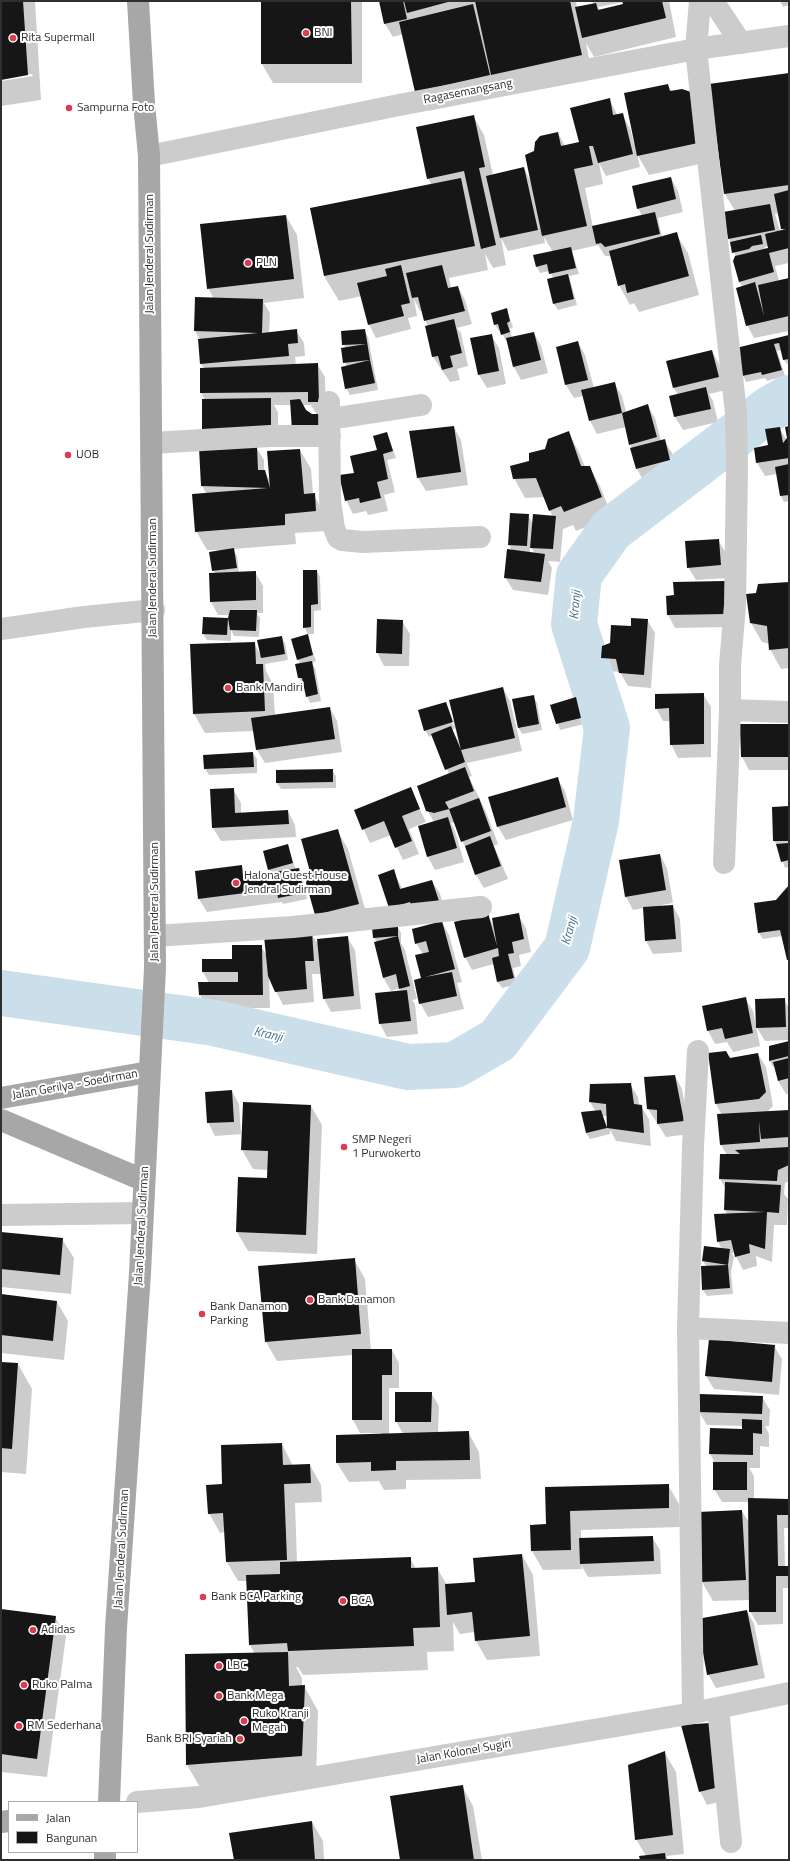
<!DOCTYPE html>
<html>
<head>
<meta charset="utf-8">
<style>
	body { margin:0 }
	#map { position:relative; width:790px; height:1861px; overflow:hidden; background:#fff; font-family:"Titillium Web",sans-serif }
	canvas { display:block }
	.frame { position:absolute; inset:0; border:2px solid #2f2f2f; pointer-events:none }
	.legend { position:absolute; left:8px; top:1801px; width:130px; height:52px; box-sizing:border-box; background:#fff; border:1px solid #acacac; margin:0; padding:5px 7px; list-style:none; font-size:12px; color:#2f2f2f }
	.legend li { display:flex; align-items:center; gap:8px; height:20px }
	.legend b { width:20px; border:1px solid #acacac }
</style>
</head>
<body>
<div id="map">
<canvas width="790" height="1861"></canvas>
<div class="frame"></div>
<ul class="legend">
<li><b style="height:5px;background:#a7a7a7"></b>Jalan</li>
<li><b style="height:11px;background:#161616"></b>Bangunan</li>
</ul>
</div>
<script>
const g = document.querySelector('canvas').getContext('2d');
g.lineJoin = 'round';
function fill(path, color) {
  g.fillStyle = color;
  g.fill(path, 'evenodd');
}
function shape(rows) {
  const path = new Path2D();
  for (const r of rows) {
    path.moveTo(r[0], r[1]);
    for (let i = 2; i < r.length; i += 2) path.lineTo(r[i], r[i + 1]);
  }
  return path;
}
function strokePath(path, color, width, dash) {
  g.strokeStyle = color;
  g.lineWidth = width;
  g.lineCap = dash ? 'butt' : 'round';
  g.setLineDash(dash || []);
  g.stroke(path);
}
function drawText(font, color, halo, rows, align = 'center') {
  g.font = font + ' "Titillium Web",sans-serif';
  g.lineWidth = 4;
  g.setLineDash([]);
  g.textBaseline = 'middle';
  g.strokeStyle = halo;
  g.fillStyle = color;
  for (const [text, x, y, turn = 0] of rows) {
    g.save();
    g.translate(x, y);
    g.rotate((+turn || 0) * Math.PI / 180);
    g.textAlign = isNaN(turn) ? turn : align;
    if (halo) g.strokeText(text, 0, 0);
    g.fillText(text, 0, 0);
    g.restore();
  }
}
fill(shape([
	[1,1,35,1,41,100,1,106,1,81,33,76,32,74,1,78],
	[262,1,362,1,362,83,273,83,262,64],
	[380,1,576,1,577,8,594,4,592,1,669,1,676,37,594,57,586,43,592,74,428,111,416,92,403,34,393,37,385,24],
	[624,2,624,5,600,10,598,7],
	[780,1,789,1,789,5,783,7],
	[789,74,789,263,775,266,779,281,789,279,789,331,754,338,747,325,743,287,739,281,736,257,729,239,735,211,725,194,710,85],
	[779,213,783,230,780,231,775,214],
	[768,246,769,248,765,249,765,247],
	[668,85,709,162,649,175,637,154,640,167,606,176,599,163,603,184,585,188,593,227,642,216,638,208,671,178,678,191,683,212,658,218,662,237,676,234,688,253,699,295,639,312,634,303,630,305,619,285,612,258,610,256,605,256,598,245,572,251,579,274,569,276,577,305,558,310,554,304,553,278,550,271,540,273,537,267,553,252,544,237,545,243,508,251,501,238,506,265,493,268,485,254,488,270,449,278,451,288,458,287,465,300,472,324,457,328,461,333,468,366,457,369,460,380,450,382,433,357,428,327,422,311,420,311,414,299,417,316,408,318,411,329,376,338,369,324,362,296,339,301,324,276,311,209,431,184,428,178,473,116,484,135,493,175,524,168,531,182,535,151,558,133,565,146,580,143,609,99,618,116,622,115,630,128,634,144,636,143],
	[286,216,297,235,304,298,264,303,270,313,269,333,296,330,304,343,305,356,295,357,296,365,317,364,325,377,326,415,293,431,292,405,274,405,278,412,278,444,205,400,201,393,201,369,204,368,201,364,200,340,195,331,214,299,208,288],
	[302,405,311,405,317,415,311,415],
	[506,309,513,327,510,329,512,338,534,333,541,346,548,373,521,380,514,367,507,340,506,341,501,331,499,331,495,325],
	[364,330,368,337,378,390,350,395,346,388,346,366,343,349,345,348,342,332],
	[491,335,499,348,506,384,487,388,479,375],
	[789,336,789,366,784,360,782,350,777,351,785,376,767,381,765,378,746,382,743,375,737,349],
	[578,342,585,355,594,388,614,383,622,396,626,412,647,405,655,418,661,441,664,440,672,453,677,473,644,482,637,469,626,427,597,434,590,421,583,396,574,398,566,385],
	[712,351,719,364,726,390,709,394,713,401,718,422,683,430,675,417,670,396,678,395,674,388],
	[454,427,461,440,468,485,426,491,418,478,413,451],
	[789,427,789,501,784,502,781,496,777,474,765,476,757,463,755,449,769,446,779,428,787,440],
	[568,432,579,452,585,467,589,467,600,486,612,516,576,531,573,525,563,529,560,562,548,561,552,568,548,595,513,590,505,577,512,551,509,545,528,515,533,524,553,517,544,497,525,498,514,478,529,461],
	[530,545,535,554,530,553],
	[387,433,396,458,387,460,395,492,384,495,388,511,368,515,366,511,353,514,346,500,355,473,378,451],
	[256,447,264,460,264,471,271,481,300,450,311,469,313,494,325,514,326,531,295,533,296,544,233,549,237,556,239,573,255,572,263,586,263,613,257,613,260,618,259,637,234,636,231,630,231,641,207,640,203,634,204,618,229,619,230,615,218,615,211,602,215,574,210,553,220,551,219,550,207,550,196,531,206,493,202,486,200,449],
	[718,540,726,553,728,578,696,580,688,567],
	[317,571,320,577,321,610,314,611,314,634,308,634,304,627],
	[724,582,732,627,675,628,668,615,667,597],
	[789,583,789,668,781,669,770,649,770,644,762,642,751,623,757,594],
	[647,620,655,633,651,688,628,686,620,672,609,671,602,658,611,643,632,627],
	[402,621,410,634,409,666,384,666,377,652],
	[307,636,316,661,312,663,315,668,321,701,310,703,307,696,305,684,303,684,299,678,300,664,298,659],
	[281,637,285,643,288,660,265,664,266,671,273,684,275,716,330,708,337,721,342,752,265,763,257,750,254,731,205,733,194,714,254,643,260,654],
	[503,688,510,701,522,751,467,763,472,776,469,777,486,812,498,844,494,846,508,879,484,888,476,875,455,822,451,823,455,831,464,862,435,870,428,857,419,825,409,829,419,854,403,860,391,835,370,843,355,811,410,789,426,822,419,825,419,827,434,822,427,810,449,774,433,735,429,737,425,730,446,703,453,721,451,717,449,718,455,728,452,730,459,742,453,721],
	[703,694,711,707,711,757,678,758,671,744,670,721,663,721,656,708],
	[533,696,537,703,542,730,522,734,518,727],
	[575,699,584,724,560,730,551,705],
	[741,725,789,725,789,770,749,770,742,757],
	[253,753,257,759,257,773,209,775,205,769],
	[332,770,336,776,336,788,281,789,277,783],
	[557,778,565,791,573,820,506,840,498,827,489,798],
	[233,789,241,803,241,814,288,811,295,825,296,837,221,841,213,828],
	[773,808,789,808,789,867,785,868,778,847,774,841],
	[337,830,348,849,369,923,327,934,310,868],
	[287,845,296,870,298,869,302,876,307,899,283,904,282,902,207,912,199,899,196,872,241,866,248,878,271,874,264,851],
	[660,855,667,868,673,903,662,905,662,907,673,906,680,919,682,952,653,954,646,941,644,908,633,910,626,897],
	[393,871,403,890,432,881,440,894,446,914,397,921],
	[789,886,789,962,782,936,763,939,759,933,755,904,776,900],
	[487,914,494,926,518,915,526,928,531,952,519,955,521,966,513,968,517,984,502,988,498,982,494,964,472,970,465,957],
	[442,922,449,935,462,982,457,983,464,1009,428,1017,420,1003,423,954,416,943],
	[397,926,401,933,401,943,405,950,417,999,412,1000,415,1004,418,1034,387,1037,380,1024,376,994,401,990,400,988,391,991,383,977,377,942,374,938],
	[311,933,319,946,347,937,355,950,361,1009,331,1012,324,999,321,974,312,974,314,1002,283,1005,269,977,270,1008,207,1008,200,995,209,983,203,972,261,946,267,956],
	[745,998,753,1011,760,1046,733,1052,727,1042,715,1044,708,1031,703,1007],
	[784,999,789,1008,789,1040,765,1041,757,1028],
	[789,1042,789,1093,786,1094,778,1081,775,1066,773,1067,770,1061],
	[709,1054,730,1059,758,1054,766,1067,773,1106,767,1112,789,1111,789,1181,785,1183,784,1194,788,1199,787,1225,774,1225,772,1262,756,1256,757,1266,743,1270,734,1252,732,1254,734,1257,731,1272,733,1294,707,1296,703,1290,702,1267,707,1267,703,1261,722,1250,718,1241,727,1214,725,1210,726,1189,720,1179,727,1155,721,1145,722,1115,716,1104],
	[675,1076,682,1089,690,1134,666,1137,648,1109],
	[630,1084,638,1097,639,1105,641,1106,649,1119,651,1146,616,1141,610,1130,610,1134,590,1139,586,1133,596,1112,590,1102],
	[602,1116,608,1116,608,1129],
	[232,1091,239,1104,241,1134,311,1106,322,1125,317,1254,248,1251,237,1232,268,1179,268,1170,253,1169,242,1150,243,1134,215,1136,208,1122],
	[1,1233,62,1239,74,1258,71,1294,1,1287],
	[354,1259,365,1279,371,1350,392,1350,399,1363,399,1388,389,1388,389,1435,403,1434,396,1421,431,1393,439,1406,438,1433,468,1432,479,1452,481,1479,406,1480,406,1489,384,1490,379,1481,349,1482,337,1463,381,1435,381,1433,360,1433,353,1420,353,1355,277,1361,266,1342,259,1267],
	[1,1295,57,1302,68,1321,64,1360,1,1353],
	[774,1346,782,1359,779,1395,714,1389,706,1376],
	[1,1363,18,1364,32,1389,26,1474,1,1472],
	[762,1397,770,1410,769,1426,765,1426,769,1434,769,1447,760,1446,760,1468,749,1468,754,1476,754,1499,789,1500,789,1528,784,1528,785,1567,789,1566,789,1588,783,1588,783,1624,758,1625,750,1611,750,1600,713,1601,702,1582,742,1511,750,1524,749,1502,722,1502,714,1489,715,1463,710,1454,711,1429,743,1430,743,1426,707,1425,699,1412],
	[282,1444,293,1466,310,1465,321,1485,322,1502,295,1503,297,1562,410,1558,416,1569,437,1568,447,1585,476,1582,522,1555,533,1575,540,1656,487,1660,476,1641,475,1632,460,1634,453,1622,454,1651,427,1652,428,1670,303,1675,298,1667,296,1667,302,1678,302,1686,304,1686,318,1711,316,1780,201,1789,187,1765,255,1654,250,1645,247,1581,238,1581,227,1562,225,1532,220,1533,209,1513,223,1485],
	[668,1485,679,1504,680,1527,581,1530,581,1539,652,1537,660,1550,661,1574,588,1577,581,1565,582,1569,543,1570,532,1551,531,1526,547,1525,546,1488],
	[1,1610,55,1617,66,1636,47,1777,1,1772],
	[747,1611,754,1624,765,1678,716,1688,708,1674],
	[682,1726,726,1800,707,1805,700,1791],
	[665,1753,676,1772,684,1854,666,1856,668,1860,641,1860,646,1856,636,1839],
	[462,1786,473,1806,482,1860,401,1860],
	[312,1822,323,1841,324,1860,235,1860]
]), '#0003');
strokePath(shape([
	[1,993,214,1023,408,1067,455,1065,498,1040,567,948,596,821,607,728,574,624,579,575,611,530,771,408,789,398]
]), '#cbdfea', 46);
fill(shape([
	[1,1,23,1,28,75,1,80],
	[261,1,351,1,352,64,261,64],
	[379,1,403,1,407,19,384,24],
	[404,1,448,1,448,2,407,13],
	[475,1,570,1,582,55,491,75],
	[622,1,662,1,666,18,582,38,575,7,596,3,598,10,623,4],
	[473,4,490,75,415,92,399,22],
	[789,73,789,185,724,194,709,84],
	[668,84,670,91,682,89,691,92,698,143,637,156,624,93],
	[610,98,613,115,623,113,633,154,598,163,593,146,589,146,593,165,574,169,587,226,542,236,525,155,534,151,535,142,540,136,558,132,561,146,579,142,570,108],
	[474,115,485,167,479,168,496,245,481,249,464,171,427,179,416,127],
	[524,167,538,230,500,238,486,176],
	[671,177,676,199,637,209,632,186],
	[461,178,475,246,324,276,310,208],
	[789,190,789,248,769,253,774,272,739,282,733,261,735,256,768,248,765,234,786,229,781,229,774,194],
	[770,204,775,230,728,239,723,212],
	[655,212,660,234,605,247,601,243,596,244,592,226],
	[286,215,294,279,207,289,200,224],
	[677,232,689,276,627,293,625,284,618,286,609,251],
	[761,235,763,244,752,246,749,249,732,253,730,242],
	[571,247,576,268,549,274,547,264,536,267,533,255],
	[401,265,410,303,401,305,404,316,368,325,357,283,387,276,385,269],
	[442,265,448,288,458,286,465,311,424,321,418,297,412,298,406,273],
	[568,274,574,299,553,304,547,279],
	[789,278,789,316,746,326,736,288,755,282,764,316,758,285],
	[195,297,263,299,262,333,297,329,298,343,288,344,289,356,200,364,198,339,258,333,194,331],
	[507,308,510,321,507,323,510,332,501,335,498,324,494,325,491,313],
	[454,319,462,353,450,356,453,367,442,370,438,356,432,357,425,326],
	[365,329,370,360,343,363,341,348,366,344,342,345,341,331],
	[534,332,541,360,513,367,506,338],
	[492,334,499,371,478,375,470,338],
	[789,335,789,359,783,360,779,343,774,344,782,370,762,375,761,372,742,376,736,348],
	[578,341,588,380,565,385,556,347],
	[712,350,719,377,673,388,666,361],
	[370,360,375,383,345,389,341,367],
	[318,363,319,402,308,402,308,392,200,393,200,368],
	[615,382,622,413,589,421,581,390],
	[706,387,711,409,674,417,669,396],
	[271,398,271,432,202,432,202,399],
	[300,399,306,410,312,414,320,414,321,429,292,431,290,400],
	[648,404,657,437,629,445,622,413],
	[454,426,461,472,417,478,409,431],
	[789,426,789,458,756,463,754,448,768,445,765,429,780,427,783,443,787,438,785,427],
	[569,431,581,466,590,466,602,497,564,512,561,506,549,511,536,478,513,479,510,466,529,461,529,453,545,449,548,439],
	[387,432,393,451,383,454,388,479,377,482,381,498,360,503,359,498,345,501,339,475,354,473,350,456,377,450,373,436],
	[665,439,670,460,636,469,630,448],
	[257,446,258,470,265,470,270,488,267,451,300,449,304,494,315,493,316,511,285,514,285,525,195,532,192,494,268,488,201,486,199,448],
	[789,464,789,495,780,496,775,467],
	[510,513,529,514,527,546,508,545],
	[533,514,556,516,553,549,530,548],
	[719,539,721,565,687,568,685,541],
	[234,548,237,568,212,571,209,552],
	[507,549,545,554,541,582,504,578],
	[303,570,317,570,318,604,311,605,311,627,303,628],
	[256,571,256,600,210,602,209,573],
	[725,581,725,614,667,615,666,596,674,595,673,582],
	[789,582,789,648,769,650,767,626,750,623,746,594,756,593,758,584],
	[230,610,257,610,256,631,230,630,228,618,227,635,202,634,203,617,228,618],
	[631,618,648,619,644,675,619,673,616,659,601,658,602,646,610,643,611,625,631,626],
	[377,619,403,620,402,654,376,653],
	[308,634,313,655,297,660,291,639],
	[282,636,285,654,261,658,257,640],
	[255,642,256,664,263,664,265,711,193,714,190,644],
	[312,661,318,694,306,697,302,678,298,678,295,664],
	[503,687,515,738,461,750,465,762,445,770,431,734,451,726,461,750,449,700],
	[704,693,704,744,670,745,669,708,655,709,655,694],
	[534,695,539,724,518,728,512,699],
	[576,697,581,718,556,724,550,705],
	[446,702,453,722,424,731,418,710],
	[330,707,335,739,256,750,251,718],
	[740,724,789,724,789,757,741,757],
	[253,752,254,767,204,769,203,755],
	[465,767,474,791,445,802,449,809,434,813,426,811,417,786],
	[333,769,333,782,276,783,276,770],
	[558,777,566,807,497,827,488,797],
	[411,787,420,809,402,816,412,841,395,848,384,821,362,830,354,810],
	[234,788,235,813,288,810,289,824,212,828,210,789],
	[479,798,491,831,461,842,449,809],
	[789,806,789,841,773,841,772,807],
	[448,817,457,848,427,857,418,826],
	[338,829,359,904,315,915,306,883,309,868,301,839],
	[490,836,501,866,475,875,465,846],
	[789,843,789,860,781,862,776,844],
	[288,844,293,863,268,870,263,851],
	[660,854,666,890,625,897,619,860],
	[242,865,243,877,299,868,304,893,278,898,276,885,276,889,198,899,195,871],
	[394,869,400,889,432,880,439,901,412,910,410,902,389,908,378,875],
	[789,885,789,960,787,960,780,930,758,933,754,903,776,900],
	[673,905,676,939,645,941,643,907],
	[488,913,497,946,492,918,519,913,524,939,512,942,514,953,508,954,514,978,497,982,492,958,499,956,498,948,464,958,454,922],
	[442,921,455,969,425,977,452,972,457,996,419,1004,414,980,421,978,415,955,429,952,426,941,415,944,412,929],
	[398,925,398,936,373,938,372,927],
	[312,932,314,961,305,961,307,989,275,992,268,976,264,936],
	[348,936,354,996,323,999,317,939],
	[398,936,410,986,399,989,396,974,383,978,374,942],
	[232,945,262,945,263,995,199,995,198,982,238,982,238,972,202,972,202,959,232,959],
	[407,990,411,1021,379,1024,375,993],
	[746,997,753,1033,725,1039,722,1028,707,1031,702,1006],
	[785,998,786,1027,756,1028,755,999],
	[789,1041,789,1056,769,1061,769,1046],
	[726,1051,730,1058,758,1053,766,1092,759,1099,715,1104,708,1053],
	[789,1058,789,1078,778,1081,773,1062],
	[675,1075,684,1121,657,1124,657,1110,647,1109,644,1077],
	[631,1083,634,1104,642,1105,644,1133,607,1128,586,1133,581,1112,601,1110,607,1128,606,1104,589,1102,590,1084],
	[232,1090,234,1122,207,1123,205,1092],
	[243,1102,311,1105,306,1235,236,1232,238,1177,267,1178,268,1151,241,1150],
	[789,1110,789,1137,761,1139,759,1121,760,1142,720,1145,717,1114],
	[789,1147,789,1165,778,1170,777,1181,719,1179,720,1154,740,1154,735,1150],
	[725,1182,781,1185,779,1213,767,1212,765,1249,749,1244,750,1253,735,1257,731,1240,717,1242,714,1214,765,1212,724,1210],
	[1,1232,63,1238,60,1275,1,1269],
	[704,1246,730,1249,728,1265,730,1288,702,1290,701,1266,728,1265,702,1261],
	[355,1258,361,1334,265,1342,258,1266],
	[1,1294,57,1301,53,1341,1,1335],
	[709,1339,775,1345,772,1382,705,1376],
	[352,1349,392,1349,392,1375,382,1375,382,1420,352,1420],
	[1,1362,18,1363,12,1449,1,1448],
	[395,1392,432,1392,431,1422,395,1422],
	[699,1394,763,1396,762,1414,698,1412],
	[742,1419,762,1420,762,1434,753,1433,753,1455,709,1454,710,1428,742,1429],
	[469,1431,470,1460,396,1461,396,1470,371,1471,371,1462,336,1463,336,1435],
	[282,1443,283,1465,310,1464,311,1483,284,1484,287,1560,226,1562,223,1513,208,1514,206,1485,222,1484,221,1445],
	[713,1462,747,1462,747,1490,713,1490],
	[669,1484,669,1508,570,1511,571,1550,531,1551,530,1525,546,1524,545,1487],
	[748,1498,789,1499,789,1515,777,1515,778,1566,789,1566,789,1576,776,1576,776,1612,749,1612],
	[742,1510,746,1580,701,1582,698,1512],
	[653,1536,654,1561,580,1564,579,1538],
	[522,1554,530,1636,475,1641,472,1612,447,1615,445,1584,475,1582,473,1558],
	[411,1557,411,1568,438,1567,440,1627,413,1628,414,1646,288,1651,287,1643,249,1645,246,1575,280,1574,280,1562],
	[1,1609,56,1616,37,1759,1,1754],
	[747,1610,758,1665,707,1675,697,1619],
	[288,1652,289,1686,305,1685,302,1756,186,1765,185,1654],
	[710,1723,719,1787,699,1792,681,1725],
	[665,1751,673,1835,635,1840,628,1765],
	[463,1785,474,1860,400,1860,390,1796],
	[312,1821,315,1860,234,1860,229,1833],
	[665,1853,666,1860,640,1860,639,1856]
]), '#161616');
strokePath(shape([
	[700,1,696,49,736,413,737,469,735,605,730,665,730,710,789,712],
	[713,1,741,43],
	[149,156,399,105,696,49,789,36],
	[329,402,330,501,334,528,338,538,342,540,363,542,480,537],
	[330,419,421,405],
	[152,443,270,436,330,436],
	[1,629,84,617,154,610],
	[724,863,730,710],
	[155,936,293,927,481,907],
	[1,1215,142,1213],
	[688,1328,789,1333],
	[718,1708,731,1842],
	[693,1713,688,1328,693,1147,698,1051],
	[137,1802,199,1797,693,1713,789,1693]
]), '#ccc', 22);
strokePath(shape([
	[1,1098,149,1072],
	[1,1120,143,1180],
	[109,1802,116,1628,140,1273,155,968,149,156,144,104,138,1],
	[1,1822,9,1821],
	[105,1860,105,1852]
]), '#a7a7a7', 22);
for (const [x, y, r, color] of [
	[306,33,4,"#db3c4e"],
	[13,38,4,"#db3c4e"],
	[69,108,4,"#db3c4e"],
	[248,263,4,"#db3c4e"],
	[68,455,4,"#db3c4e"],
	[228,688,4,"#db3c4e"],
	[236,883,4,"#db3c4e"],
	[344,1147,4,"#db3c4e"],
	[310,1300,4,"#db3c4e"],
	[202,1314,4,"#db3c4e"],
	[203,1597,4,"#db3c4e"],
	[343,1601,4,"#db3c4e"],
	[33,1630,4,"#db3c4e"],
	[219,1666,4,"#db3c4e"],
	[24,1685,4,"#db3c4e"],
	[219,1696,4,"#db3c4e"],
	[244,1721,4,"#db3c4e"],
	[19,1726,4,"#db3c4e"],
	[240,1739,4,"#db3c4e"]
]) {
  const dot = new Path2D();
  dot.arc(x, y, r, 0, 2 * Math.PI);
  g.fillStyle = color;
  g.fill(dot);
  strokePath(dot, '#fff', 1.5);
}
drawText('12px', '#2f2f2f', '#fff', [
	["BNI",314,33],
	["Rita Supermall",21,38],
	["Sampurna Foto",77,108],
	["PLN",256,263],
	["UOB",76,455],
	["Bank Mandiri",236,688],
	["Halona Guest House",244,876],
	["Jendral Sudirman",244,890],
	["SMP Negeri",352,1140],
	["1 Purwokerto",352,1154],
	["Bank Danamon",318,1300],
	["Bank Danamon",210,1307],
	["Parking",210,1321],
	["Bank BCA Parking",211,1597],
	["BCA",351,1601],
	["Adidas",41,1630],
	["LBC",227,1666],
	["Ruko Palma",32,1685],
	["Bank Mega",227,1696],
	["Ruko Kranji",252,1714],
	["Megah",252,1728],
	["RM Sederhana",27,1726],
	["Bank BRI Syariah",232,1739,"right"]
], 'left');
drawText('12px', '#2f2f2f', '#fff', [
	["Ragasemangsang",468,92,-11],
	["Jalan Jenderal Sudirman",150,254,-90],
	["Jalan Jenderal Sudirman",153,578,-90],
	["Jalan Jenderal Sudirman",155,902,-90],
	["Jalan Gerilya - Soedirman",75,1085,-10],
	["Jalan Jenderal Sudirman",142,1226,-87],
	["Jalan Jenderal Sudirman",122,1549,-87],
	["Jalan Kolonel Sugiri",464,1752,-10]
]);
drawText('italic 13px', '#41738d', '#fff', [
	["Kranji",576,605,-85],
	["Kranji",570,931,-75],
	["Kranji",268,1035,13]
]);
</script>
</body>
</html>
